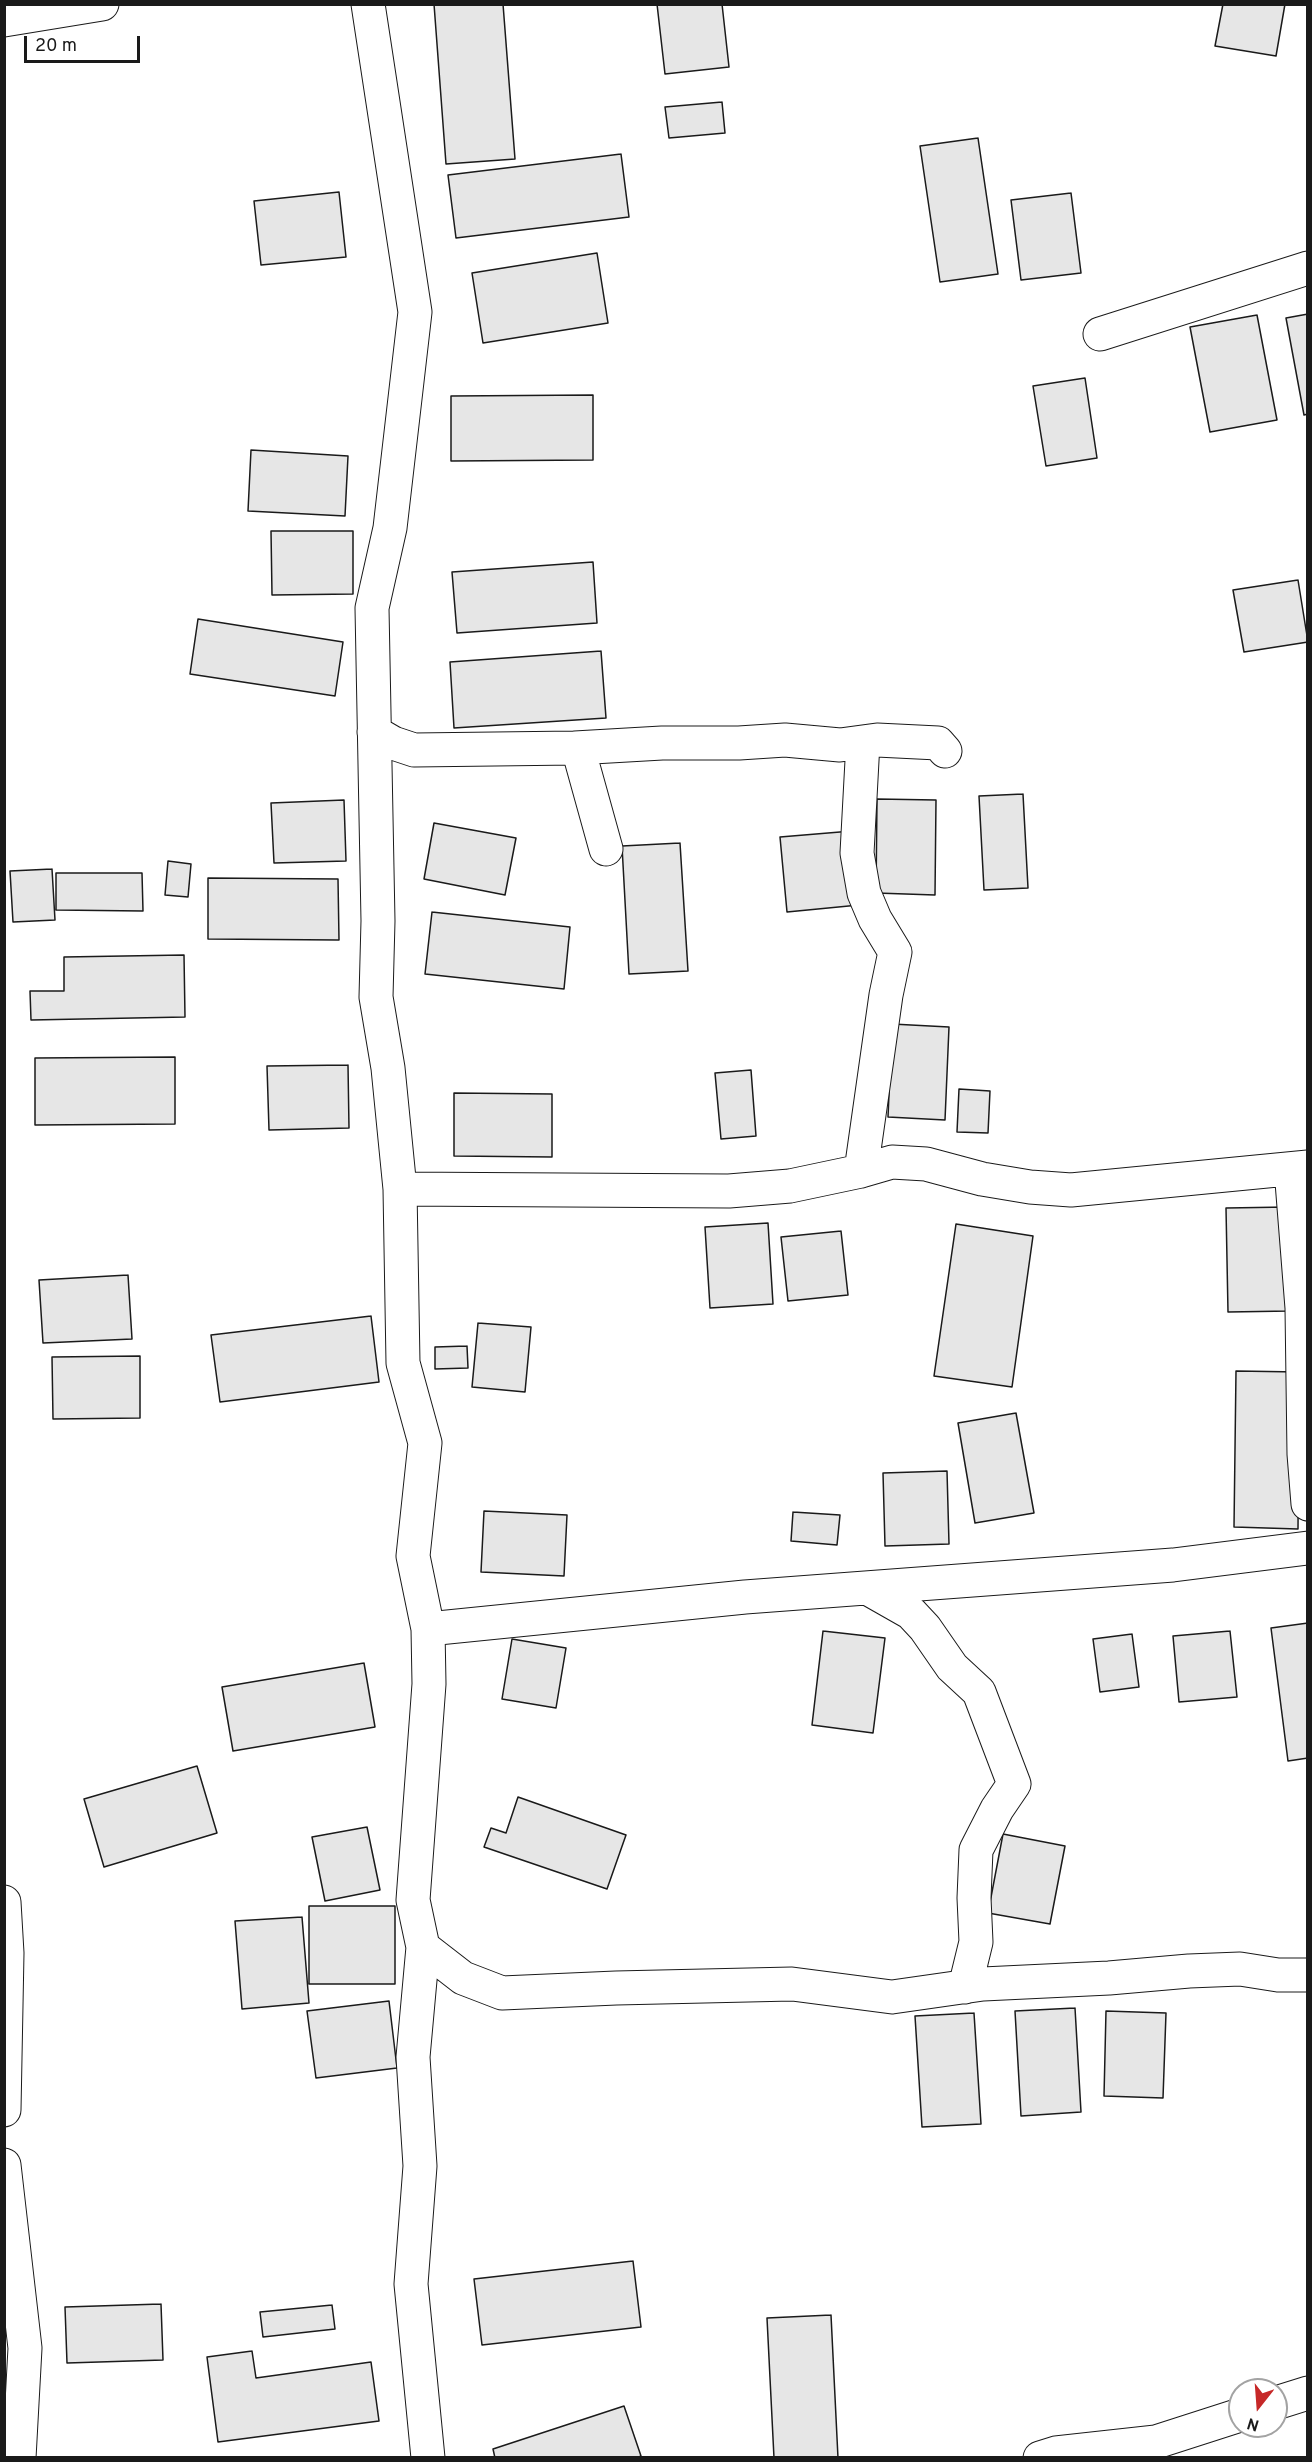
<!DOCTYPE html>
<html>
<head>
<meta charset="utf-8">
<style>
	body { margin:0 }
	#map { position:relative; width:1312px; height:2462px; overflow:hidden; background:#fff; font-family:Overpass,sans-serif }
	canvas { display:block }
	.frame { position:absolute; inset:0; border:6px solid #1a1a1a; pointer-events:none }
	.north { position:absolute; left:1228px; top:2378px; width:60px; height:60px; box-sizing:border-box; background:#fff; border:2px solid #a3a3a3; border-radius:50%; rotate:197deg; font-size:16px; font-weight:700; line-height:24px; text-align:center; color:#1a1a1a }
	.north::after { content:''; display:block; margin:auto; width:21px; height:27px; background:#c62828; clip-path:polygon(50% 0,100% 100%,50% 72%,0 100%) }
	.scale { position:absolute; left:24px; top:36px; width:116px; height:27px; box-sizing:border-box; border:3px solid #1a1a1a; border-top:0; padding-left:8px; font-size:18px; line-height:21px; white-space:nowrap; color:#1a1a1a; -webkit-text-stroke:4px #fff; paint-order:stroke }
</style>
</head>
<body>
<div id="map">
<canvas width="1312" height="2462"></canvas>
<div class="frame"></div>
<div class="north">N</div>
<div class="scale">20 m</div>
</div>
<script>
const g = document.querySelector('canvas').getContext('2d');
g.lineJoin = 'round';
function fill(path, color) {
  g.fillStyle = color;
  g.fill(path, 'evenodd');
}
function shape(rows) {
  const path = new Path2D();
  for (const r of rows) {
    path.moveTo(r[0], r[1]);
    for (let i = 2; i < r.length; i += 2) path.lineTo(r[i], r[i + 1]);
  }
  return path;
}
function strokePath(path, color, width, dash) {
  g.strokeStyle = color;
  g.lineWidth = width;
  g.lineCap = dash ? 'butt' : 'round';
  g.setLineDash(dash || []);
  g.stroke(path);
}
const building = shape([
	[434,4,503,4,515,159,446,164,434,4],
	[657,4,722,4,729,67,665,74,657,4],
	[1223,4,1285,4,1276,56,1215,46,1223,4],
	[722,102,725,133,669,138,665,107,722,102],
	[978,138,998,274,940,282,920,146,978,138],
	[621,154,629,217,456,238,448,175,621,154],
	[339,192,346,257,261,265,254,201,339,192],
	[1071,193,1081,273,1021,280,1011,200,1071,193],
	[597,253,608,323,483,343,472,273,597,253],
	[1308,314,1308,414,1304,415,1286,318,1308,314],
	[1257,315,1277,420,1210,432,1190,327,1257,315],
	[1085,378,1097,458,1046,466,1033,386,1085,378],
	[593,395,593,460,451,461,451,396,593,395],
	[251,450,348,456,345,516,248,511,251,450],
	[271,531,353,531,353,594,272,595,271,531],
	[593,562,597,623,457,633,452,572,593,562],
	[1298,580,1308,642,1244,652,1233,590,1298,580],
	[198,619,343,642,335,696,190,674,198,619],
	[601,651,606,718,454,728,450,662,601,651],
	[1023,794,1028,888,984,890,979,796,1023,794],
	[877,799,936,800,935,895,876,893,877,799],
	[344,800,346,861,274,863,271,803,344,800],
	[434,823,516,838,505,895,424,879,434,823],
	[852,831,859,905,787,912,780,837,852,831],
	[680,843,688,971,629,974,622,846,680,843],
	[168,861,191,864,188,897,165,895,168,861],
	[52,869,55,920,13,922,10,871,52,869],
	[56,873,142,873,143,911,56,910,56,873],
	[208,878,338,879,339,940,208,939,208,878],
	[432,912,570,927,564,989,425,974,432,912],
	[184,955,185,1017,31,1020,30,991,64,991,64,957,184,955],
	[892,1024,949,1027,945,1120,888,1117,892,1024],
	[175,1057,175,1124,35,1125,35,1058,175,1057],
	[348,1065,349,1128,269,1130,267,1066,348,1065],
	[751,1070,756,1136,721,1139,715,1073,751,1070],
	[959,1089,990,1091,988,1133,957,1132,959,1089],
	[454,1093,552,1094,552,1157,454,1156,454,1093],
	[1288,1207,1290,1311,1228,1312,1226,1208,1288,1207],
	[768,1223,773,1304,710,1308,705,1227,768,1223],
	[956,1224,1033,1236,1012,1387,934,1376,956,1224],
	[841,1231,848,1295,788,1301,781,1237,841,1231],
	[128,1275,132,1339,43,1343,39,1280,128,1275],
	[371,1316,379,1382,220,1402,211,1335,371,1316],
	[478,1323,531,1327,525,1392,472,1387,478,1323],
	[467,1346,468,1368,435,1369,435,1347,467,1346],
	[140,1356,140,1418,53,1419,52,1357,140,1356],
	[1236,1371,1299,1372,1298,1529,1234,1527,1236,1371],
	[1016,1413,1034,1513,975,1523,958,1423,1016,1413],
	[947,1471,949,1544,885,1546,883,1473,947,1471],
	[484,1511,567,1515,564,1576,481,1572,484,1511],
	[793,1512,840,1515,837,1545,791,1541,793,1512],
	[1308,1623,1308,1758,1288,1761,1271,1628,1308,1623],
	[823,1631,885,1638,873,1733,812,1725,823,1631],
	[1230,1631,1237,1697,1179,1702,1173,1636,1230,1631],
	[1132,1634,1139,1687,1100,1692,1093,1639,1132,1634],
	[512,1639,566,1648,556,1708,502,1699,512,1639],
	[364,1663,375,1727,233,1751,222,1687,364,1663],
	[197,1766,217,1833,104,1867,84,1799,197,1766],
	[518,1797,626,1835,607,1889,484,1847,491,1828,506,1833,518,1797],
	[367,1827,380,1890,325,1901,312,1837,367,1827],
	[1003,1834,1065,1846,1050,1924,988,1913,1003,1834],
	[309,1906,395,1906,395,1984,309,1984,309,1906],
	[302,1917,309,2003,242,2009,235,1921,302,1917],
	[389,2001,397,2068,316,2078,307,2011,389,2001],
	[1075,2008,1081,2112,1021,2116,1015,2011,1075,2008],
	[1106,2011,1166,2013,1163,2098,1104,2096,1106,2011],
	[974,2013,981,2124,922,2127,915,2016,974,2013],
	[633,2261,641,2327,482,2345,474,2279,633,2261],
	[161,2304,163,2360,67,2363,65,2307,161,2304],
	[332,2305,335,2329,263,2337,260,2312,332,2305],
	[831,2315,838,2458,774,2458,767,2318,831,2315],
	[252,2351,256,2378,371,2362,379,2421,218,2442,207,2357,252,2351],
	[624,2406,641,2456,636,2458,495,2458,493,2449,624,2406]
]);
fill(building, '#e6e6e6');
strokePath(building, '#1a1a1a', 1.5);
const minor = shape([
	[368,4,415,312,390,528,372,608,378,921,376,997,388,1068,400,1189,403,1363,425,1443,413,1556,428,1629,429,1684,413,1900,423,1947,413,2057,420,2166,411,2284,428,2458],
	[4,20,102,4],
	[1100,334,1308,268],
	[374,732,393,743,414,750,575,748,581,759,606,849],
	[575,748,662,743,739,743,785,740,840,745,877,740,938,743,945,751],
	[1291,1169,1302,1308,1304,1454,1308,1504],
	[861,1171,886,995,895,952,875,919,864,893,857,853,863,742],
	[400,1189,729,1191,790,1186,861,1171,892,1162,926,1164,982,1179,1030,1187,1071,1190,1308,1167],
	[867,1588,911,1613,925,1628,952,1667,979,1692,1014,1784,997,1809,976,1850,974,1898,976,1942,965,1987],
	[428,1629,745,1597,1173,1565,1308,1548],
	[4,1902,7,1953,4,2110],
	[423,1947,463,1978,502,1993,616,1988,792,1984,892,1997,983,1984,1109,1978,1189,1971,1240,1969,1278,1975,1308,1975],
	[4,2165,25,2348,19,2458],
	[1276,2403,1308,2393],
	[1040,2458,1056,2453,1156,2442,1240,2415]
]);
strokePath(minor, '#1a1a1a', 35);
strokePath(minor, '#fff', 33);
</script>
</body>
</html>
